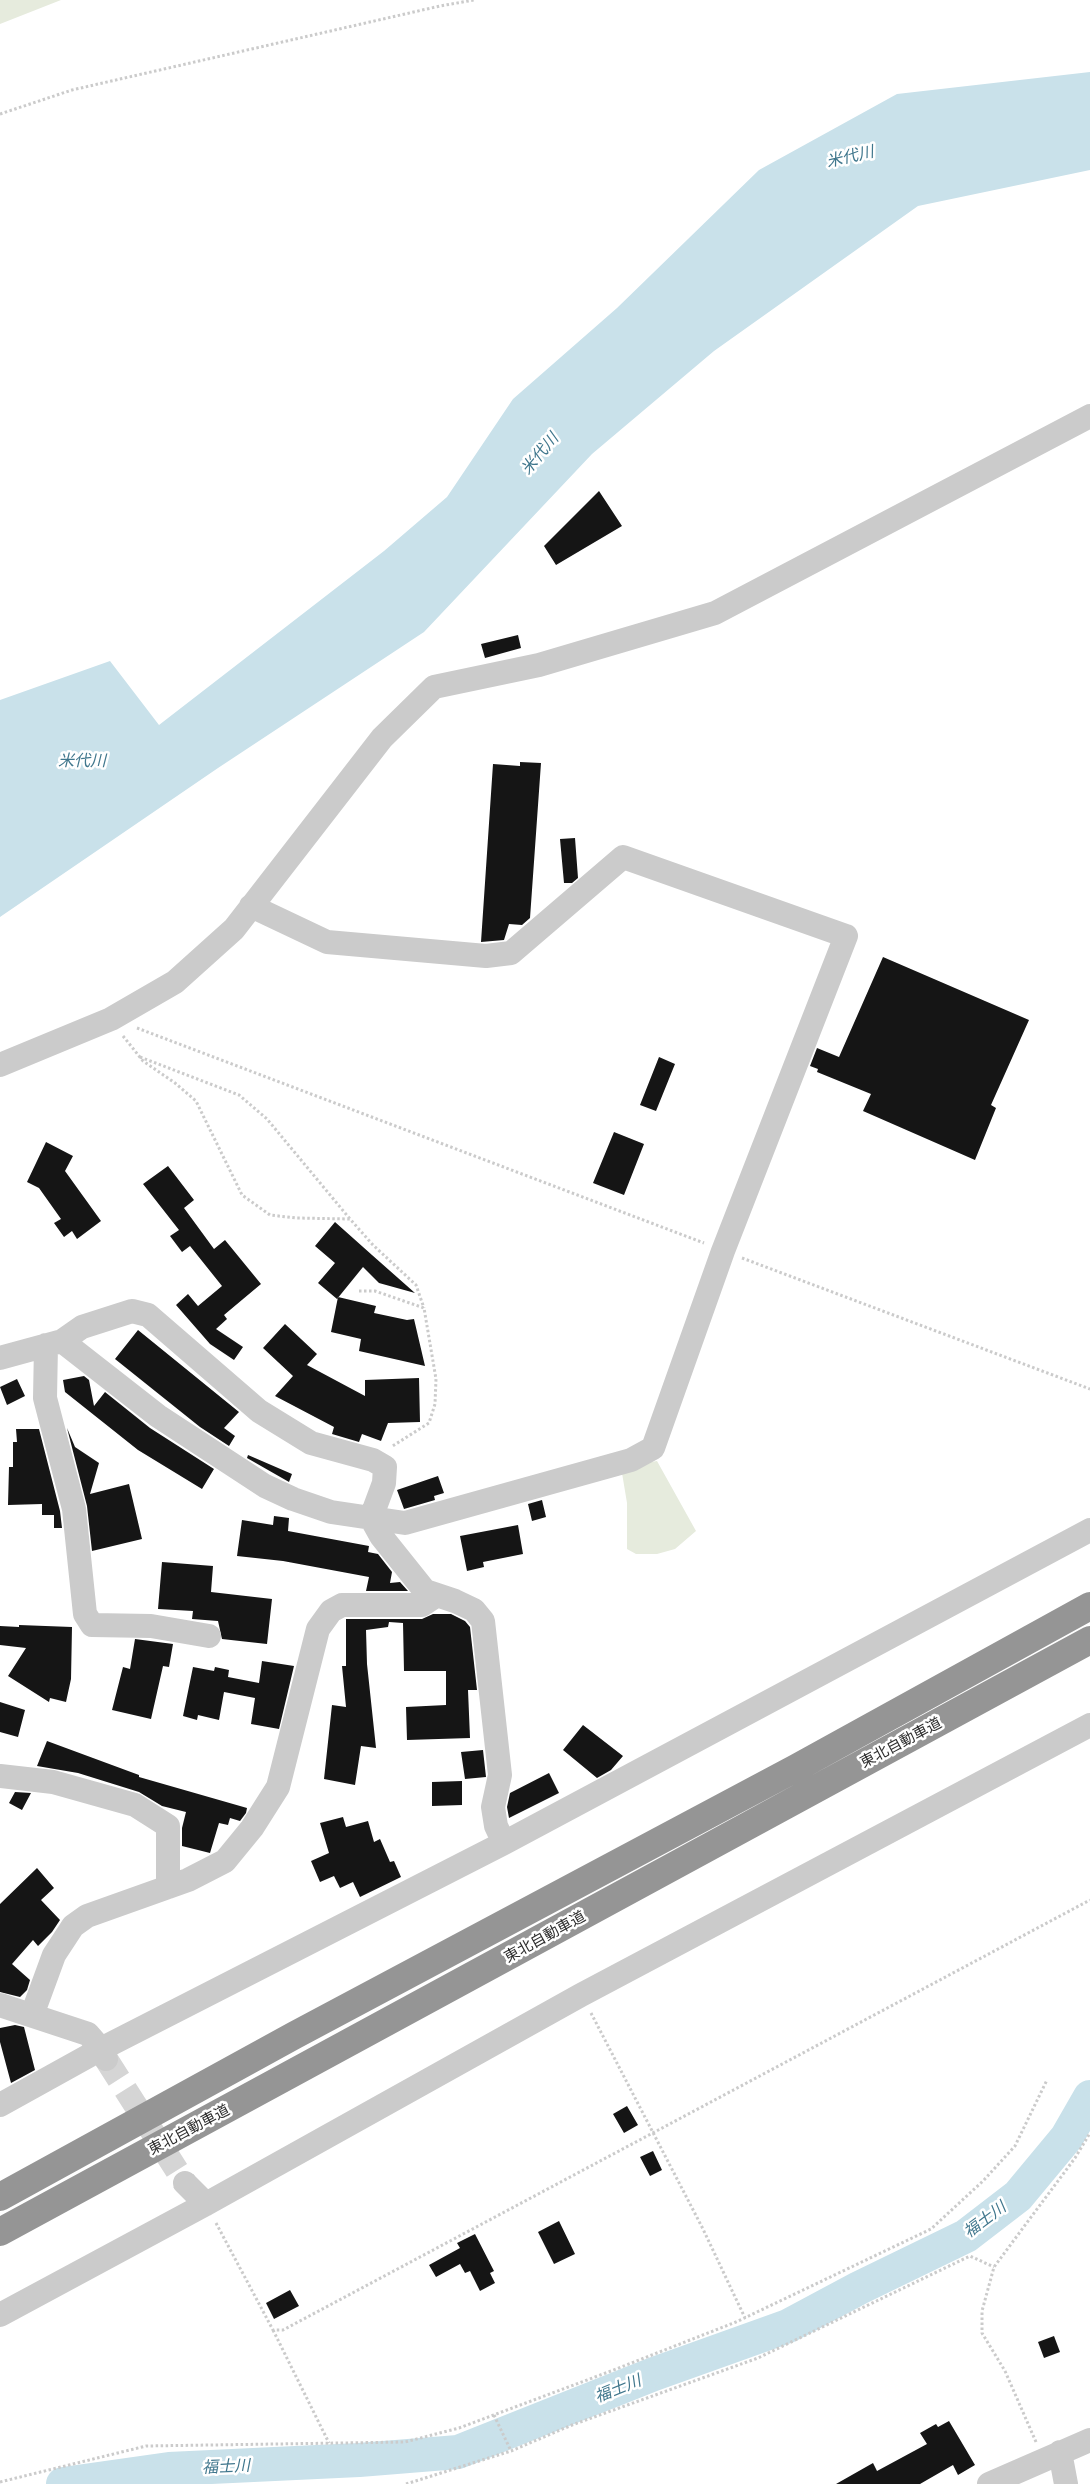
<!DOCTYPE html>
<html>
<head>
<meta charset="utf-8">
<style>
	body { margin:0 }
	canvas { display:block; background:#fff }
</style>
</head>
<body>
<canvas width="1090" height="2484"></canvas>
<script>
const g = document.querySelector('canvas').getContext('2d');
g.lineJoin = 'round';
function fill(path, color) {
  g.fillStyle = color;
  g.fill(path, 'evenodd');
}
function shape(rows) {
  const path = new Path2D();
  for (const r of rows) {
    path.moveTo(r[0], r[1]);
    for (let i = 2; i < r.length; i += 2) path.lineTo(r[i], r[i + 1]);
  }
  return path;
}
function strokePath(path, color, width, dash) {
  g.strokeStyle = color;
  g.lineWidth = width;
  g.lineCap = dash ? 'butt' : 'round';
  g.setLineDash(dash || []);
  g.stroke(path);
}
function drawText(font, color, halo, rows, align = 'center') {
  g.font = font + ' Raleway,"Noto Sans JP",sans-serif';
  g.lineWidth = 5;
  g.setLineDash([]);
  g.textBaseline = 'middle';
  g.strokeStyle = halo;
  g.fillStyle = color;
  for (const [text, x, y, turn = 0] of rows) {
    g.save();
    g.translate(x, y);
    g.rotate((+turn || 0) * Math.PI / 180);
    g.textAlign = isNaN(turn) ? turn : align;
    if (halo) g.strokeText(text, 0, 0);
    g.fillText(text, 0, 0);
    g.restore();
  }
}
fill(shape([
	[0,0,61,0,0,24],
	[657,1461,696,1531,675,1549,657,1554,636,1554,627,1549,627,1503,621,1467]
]), '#e6ebdd');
fill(shape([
	[1090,72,1090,170,918,206,714,351,592,454,424,632,218,768,0,917,0,700,110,661,159,725,384,551,447,497,513,399,617,308,759,170,897,94]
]), '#c9e1ea');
strokePath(shape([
	[63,2484,169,2469,359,2460,458,2452,654,2374,788,2326,859,2288,966,2236,1018,2196,1067,2137,1090,2097]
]), '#c9e1ea', 34);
fill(shape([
	[599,491,622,526,556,565,544,546],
	[518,635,521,648,485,658,481,644],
	[520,762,541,763,530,918,522,925,509,924,504,940,481,942,493,764,520,766],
	[575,838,578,878,572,883,564,883,560,839],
	[883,957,1029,1020,991,1105,996,1108,975,1160,863,1111,871,1094,817,1072,818,1069,810,1066,817,1048,839,1057],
	[659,1057,675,1064,656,1111,640,1105],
	[614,1132,644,1144,624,1195,593,1183],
	[46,1142,73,1156,65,1171,101,1221,77,1239,72,1231,64,1237,54,1223,61,1219,39,1188,27,1182],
	[168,1166,194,1200,184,1208,214,1249,225,1240,261,1284,224,1315,227,1319,216,1329,243,1347,234,1360,210,1344,176,1305,188,1294,198,1306,222,1286,190,1246,182,1252,170,1236,179,1230,143,1184],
	[335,1222,372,1255,415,1293,379,1283,363,1267,337,1299,318,1283,335,1263,315,1246],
	[338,1297,376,1306,374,1313,407,1320,414,1319,425,1366,359,1351,361,1339,331,1332],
	[285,1324,317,1354,307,1365,365,1396,365,1380,419,1378,420,1422,388,1423,381,1441,362,1434,359,1442,332,1434,334,1427,275,1396,293,1376,263,1348],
	[138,1330,239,1412,224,1428,235,1436,229,1446,200,1427,115,1359],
	[84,1376,89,1380,94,1406,105,1392,150,1428,214,1469,202,1489,138,1450,65,1392,63,1380],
	[17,1379,25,1396,7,1405,0,1387],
	[67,1428,75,1447,99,1463,90,1494,129,1484,142,1539,92,1551,87,1506],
	[16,1429,39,1429,60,1511,62,1528,54,1528,54,1515,42,1515,42,1504,8,1505,9,1467,13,1467,13,1442,17,1442],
	[248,1455,292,1474,289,1482,247,1458],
	[438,1476,444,1493,434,1496,435,1500,404,1509,397,1490],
	[542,1500,546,1517,532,1521,528,1504],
	[274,1516,289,1518,288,1531,369,1546,368,1552,378,1554,392,1572,390,1583,400,1582,408,1591,366,1591,369,1577,283,1561,237,1556,242,1520,273,1525],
	[518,1525,523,1554,483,1562,484,1567,467,1571,460,1536],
	[162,1562,213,1566,211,1592,272,1599,267,1644,222,1639,218,1621,192,1619,193,1611,158,1609],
	[433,1614,451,1614,465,1621,470,1627,477,1690,468,1690,470,1738,407,1740,406,1707,446,1705,446,1671,404,1671,403,1623,389,1622,388,1627,366,1630,367,1664,376,1748,361,1746,355,1785,324,1779,332,1705,346,1707,342,1666,346,1666,346,1619,422,1619],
	[19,1625,72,1627,71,1679,66,1702,50,1698,49,1702,8,1676,26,1648,0,1645,0,1626,19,1627],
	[135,1639,173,1644,169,1667,163,1666,151,1719,112,1710,123,1667,130,1669],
	[262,1661,294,1666,279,1729,251,1724,255,1698,224,1692,219,1720,198,1715,197,1720,183,1716,193,1667,214,1671,215,1667,229,1670,228,1677,259,1683],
	[0,1702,25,1710,18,1737,0,1732],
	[583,1725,623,1756,611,1770,597,1778,563,1750],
	[47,1741,139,1775,139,1777,247,1808,246,1813,240,1821,230,1818,228,1825,219,1823,210,1853,182,1846,182,1828,186,1812,162,1806,139,1792,78,1773,37,1766],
	[483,1750,486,1777,465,1779,461,1752],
	[549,1773,559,1793,509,1818,507,1807,510,1793],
	[462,1781,462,1805,432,1806,432,1782],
	[15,1792,31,1793,22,1810,9,1803],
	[343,1817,346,1827,368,1821,374,1842,380,1839,390,1862,394,1861,401,1877,360,1897,353,1882,340,1888,334,1876,320,1882,311,1861,329,1853,320,1823],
	[37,1868,54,1888,41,1900,60,1920,52,1932,38,1946,33,1940,12,1964,30,1980,27,1990,20,1997,0,1992,0,1904],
	[15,2025,24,2027,35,2070,11,2083,0,2042,0,2028],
	[627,2106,638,2125,624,2133,613,2114],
	[653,2151,662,2170,650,2176,640,2157],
	[559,2221,575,2254,554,2264,538,2232],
	[475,2234,494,2271,490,2273,495,2283,480,2291,470,2271,465,2273,460,2264,436,2277,429,2265,460,2248,457,2243],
	[290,2290,299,2306,274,2319,266,2303],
	[1054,2336,1060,2352,1044,2358,1038,2342],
	[949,2421,975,2465,958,2475,953,2465,920,2484,836,2484,873,2463,877,2471,927,2444,920,2433,936,2424,938,2427]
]), '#151515');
strokePath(shape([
	[106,2059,185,2183]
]), '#d5d5d5', 24, [24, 12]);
strokePath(shape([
	[0,114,72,90,440,6,474,0],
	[137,1028,704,1243],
	[123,1036,143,1061,175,1083,196,1101,242,1195,270,1215,296,1218,350,1219,373,1245,416,1285,424,1308],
	[140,1057,239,1095,267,1119,350,1219],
	[742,1258,1090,1389],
	[359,1291,375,1291,424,1308,436,1379,435,1404,429,1423,391,1447],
	[591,2013,703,2229,745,2318],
	[216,2223,273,2330,283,2330,1090,1900],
	[273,2330,329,2443],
	[494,2415,511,2451],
	[1036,2442,1005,2371,982,2333,982,2311,994,2267,1075,2158,1090,2133],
	[0,2482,146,2446,405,2442,459,2428,611,2371,736,2322,931,2229,983,2181,1015,2146,1047,2080],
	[406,2484,511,2451,572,2425,758,2358,970,2256,994,2267]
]), '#cbcbcb', 3, [2.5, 2.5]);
strokePath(shape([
	[0,1065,111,1019,175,982,234,929,382,738,434,687,539,665,715,613,1090,416],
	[62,1341,158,1416,265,1486,293,1499,331,1512,405,1523,631,1460,653,1448,723,1251,846,936,623,857,511,953,486,956,327,942,251,906],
	[46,1345,45,1398,74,1509,85,1614,92,1625,151,1626,209,1636],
	[0,1358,62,1341,82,1327,132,1311,148,1315,259,1411,311,1443,373,1460,385,1467,384,1483,371,1518,381,1536,425,1591,455,1601,474,1610,483,1621,500,1775,493,1807,496,1826,504,1843],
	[0,1776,53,1782,135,1805,168,1826,168,1887],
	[0,2005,88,2034,101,2049,106,2059],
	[32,2015,54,1955,73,1926,87,1916,188,1880,225,1861,252,1828,278,1787,318,1629,331,1611,342,1605,422,1605,437,1595],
	[0,2105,101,2049,504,1843,1090,1530],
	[185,2183,206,2204],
	[0,2315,206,2204,581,1995,1090,1725],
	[1060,2452,1066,2484],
	[989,2484,1090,2440]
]), '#cbcbcb', 24);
strokePath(shape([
	[0,2197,295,2035,796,1768,1090,1606],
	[0,2232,1090,1640]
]), '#959595', 28);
drawText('15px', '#2e2e2e', '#fff', [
	["東北自動車道",901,1743,-28],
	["東北自動車道",545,1937,-29],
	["東北自動車道",189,2130,-28]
]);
drawText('italic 16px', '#40778d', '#fff', [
	["米代川",850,157,-13],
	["米代川",540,454,-50],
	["米代川",82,761],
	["福士川",985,2220,-37],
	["福士川",618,2389,-22],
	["福士川",226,2467,-3]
]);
</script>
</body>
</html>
